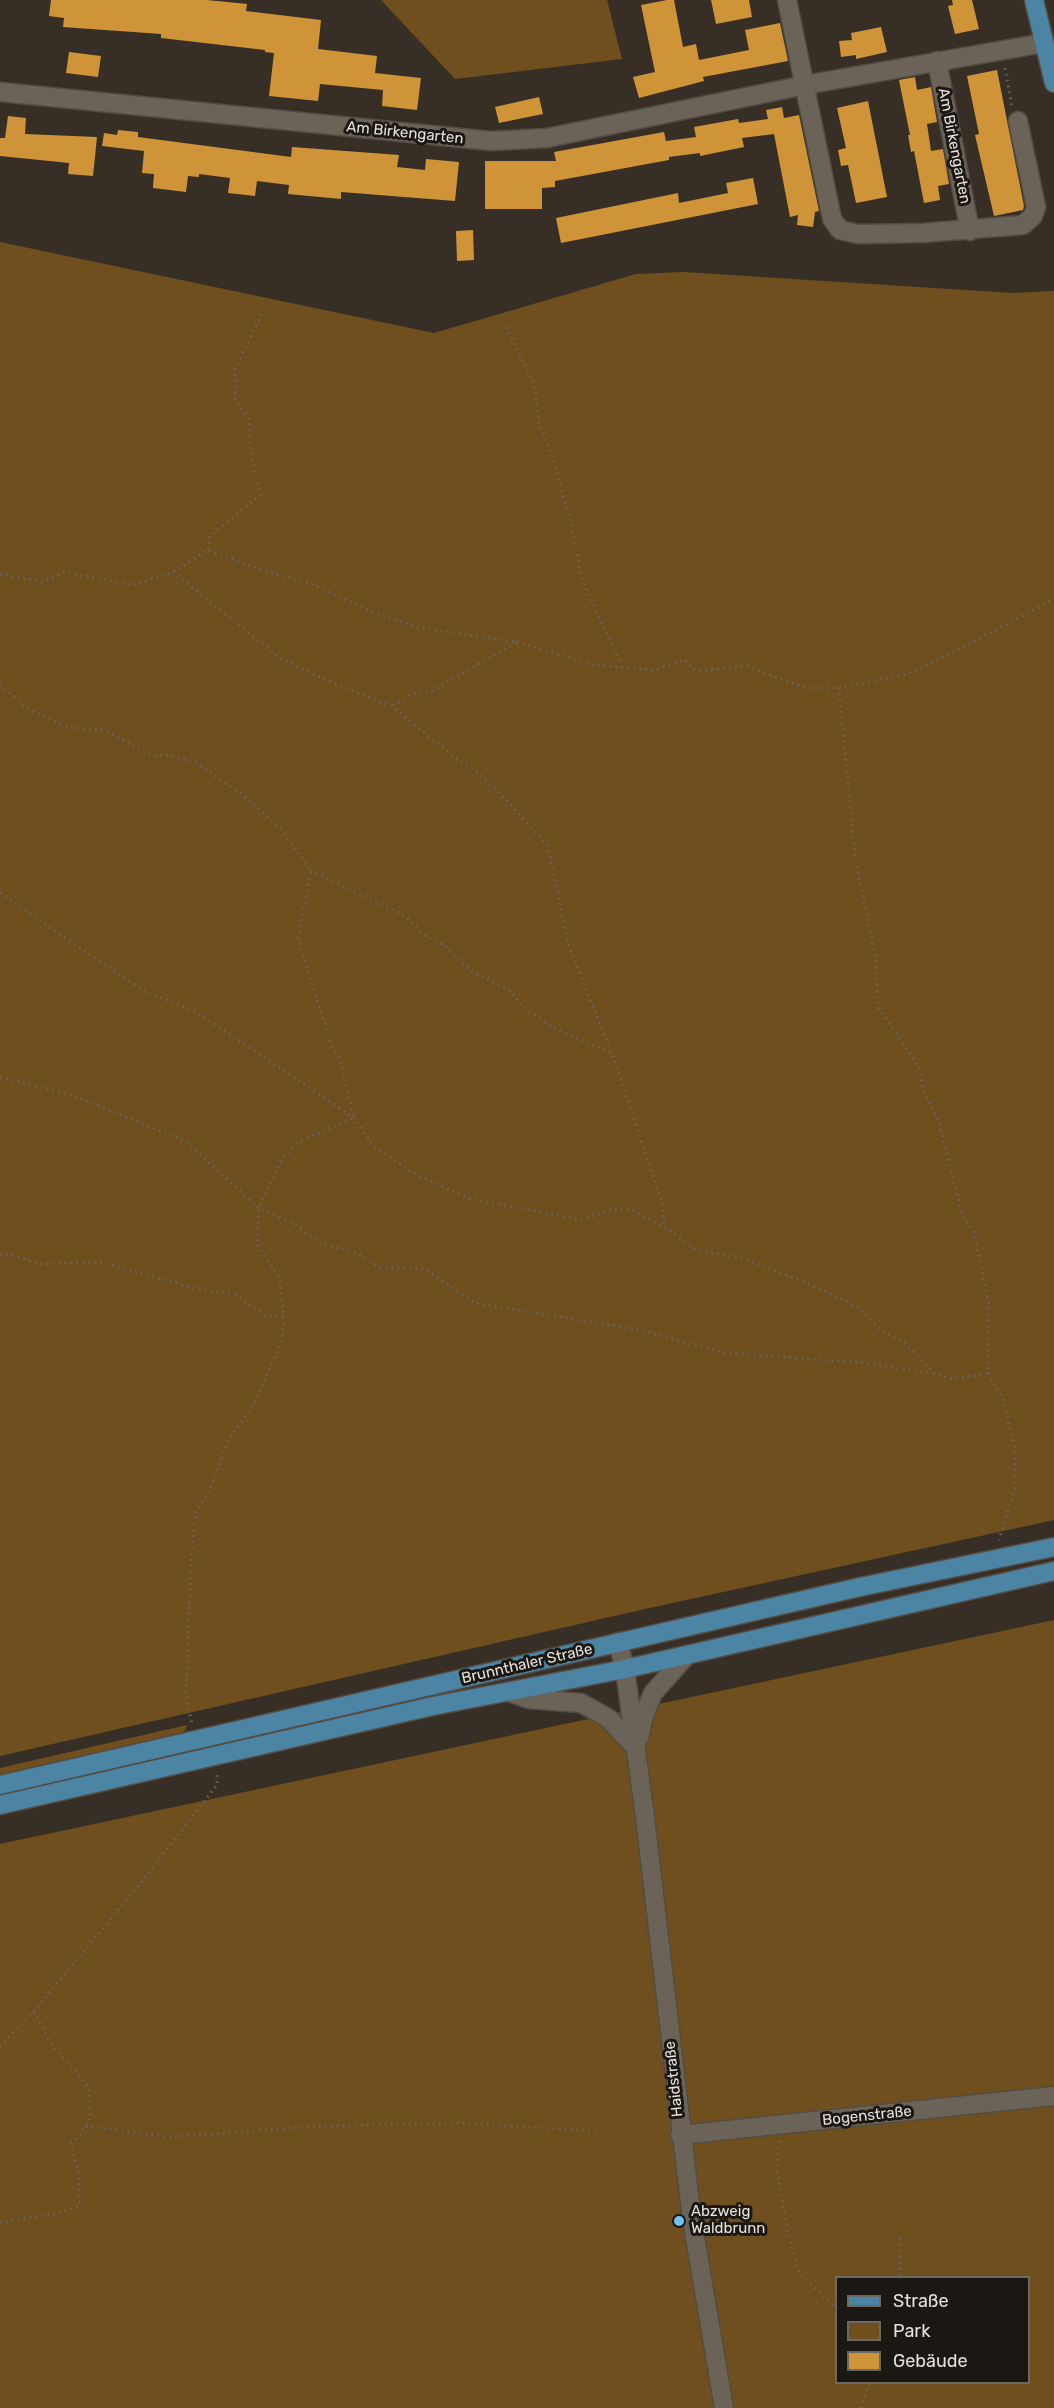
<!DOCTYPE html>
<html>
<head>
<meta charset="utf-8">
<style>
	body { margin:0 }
	#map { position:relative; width:1054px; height:2408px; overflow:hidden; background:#372f25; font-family:Rubik,sans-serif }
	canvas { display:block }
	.legend { position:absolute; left:835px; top:2276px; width:195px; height:108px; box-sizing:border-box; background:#1b1813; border:2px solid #6c6863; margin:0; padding:8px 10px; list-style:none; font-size:18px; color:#e6e1da }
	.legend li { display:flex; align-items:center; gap:12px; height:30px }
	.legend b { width:30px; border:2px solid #6c6863 }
</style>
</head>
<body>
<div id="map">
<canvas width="1054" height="2408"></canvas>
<ul class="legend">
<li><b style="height:8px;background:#4c84a3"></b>Straße</li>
<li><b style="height:16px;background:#6f4f1d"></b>Park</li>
<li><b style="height:16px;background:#cf9438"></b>Gebäude</li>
</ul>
</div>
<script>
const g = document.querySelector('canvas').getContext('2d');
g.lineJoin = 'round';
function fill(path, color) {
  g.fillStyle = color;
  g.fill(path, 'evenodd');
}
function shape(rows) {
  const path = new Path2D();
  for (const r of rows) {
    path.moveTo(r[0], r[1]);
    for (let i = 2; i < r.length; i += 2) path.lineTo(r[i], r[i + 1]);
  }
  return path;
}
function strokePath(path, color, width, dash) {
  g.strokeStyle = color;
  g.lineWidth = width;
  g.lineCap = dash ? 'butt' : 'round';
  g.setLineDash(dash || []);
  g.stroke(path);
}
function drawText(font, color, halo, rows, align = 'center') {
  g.font = font + ' Rubik,sans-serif';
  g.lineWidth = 6;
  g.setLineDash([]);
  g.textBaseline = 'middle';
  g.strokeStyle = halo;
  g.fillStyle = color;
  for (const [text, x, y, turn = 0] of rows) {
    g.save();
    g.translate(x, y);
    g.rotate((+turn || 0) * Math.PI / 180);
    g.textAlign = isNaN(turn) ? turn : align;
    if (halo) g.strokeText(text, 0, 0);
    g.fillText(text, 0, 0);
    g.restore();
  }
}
fill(shape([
	[381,0,607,0,622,59,455,79],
	[0,242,434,333,636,274,683,272,1013,293,1054,291,1054,1520,645,1609,0,1756],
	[1054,1620,1054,2408,0,2408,0,1844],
	[836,2278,1028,2278,1028,2382,836,2382],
	[187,1725,186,1729,179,1736,0,1776,0,1768]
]), '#6f4f1d');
fill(shape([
	[51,0,207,0,247,4,246,11,321,20,318,49,377,56,375,73,421,78,417,110,382,106,383,90,320,84,318,101,269,96,274,53,265,52,265,50,161,38,161,34,63,27,64,18,49,16],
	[667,0,674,0,683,47,696,44,699,60,749,50,745,30,780,23,788,61,703,77,704,81,639,98,633,77,655,72,641,5],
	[711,0,749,0,752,17,716,24],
	[952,0,972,0,979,29,955,34,948,6,953,5],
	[881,27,887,52,856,59,856,55,841,57,839,41,852,40,851,33],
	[69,52,101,56,98,77,66,73],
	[997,70,1024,206,1023,210,994,216,975,135,979,134,967,76],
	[915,77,917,90,931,87,937,122,927,124,931,151,943,149,949,184,938,186,940,200,924,203,914,151,911,152,908,135,910,135,899,80],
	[539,97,543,114,499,123,495,107],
	[868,101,887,197,856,203,848,165,841,166,838,150,846,148,837,108],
	[782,107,784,118,799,115,819,211,815,212,813,227,797,225,798,215,790,217,774,134,742,138,744,147,700,156,700,153,669,157,669,160,555,181,555,187,542,188,542,209,485,209,485,161,556,161,554,152,664,132,666,141,696,137,694,127,738,119,739,123,768,119,766,110],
	[8,116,26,118,25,134,97,137,93,176,68,174,69,163,0,156,0,138,5,138],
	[118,130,138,132,138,137,291,157,292,147,399,155,397,167,425,170,426,159,459,162,455,201,341,192,341,199,288,194,289,185,257,181,255,196,228,193,230,178,199,174,199,177,188,176,186,192,153,188,154,174,142,173,144,151,102,146,104,133,117,135],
	[753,178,758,204,561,243,556,218,678,193,679,203,728,193,726,183],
	[473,230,474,260,457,261,456,231]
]), '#cf9438');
const minor = shape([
	[787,0,832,219,840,230,858,234,922,233,1023,225,1033,216,1036,207,1018,121],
	[937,61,970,231],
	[0,92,491,141,547,138,805,85,1044,43],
	[618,1642,625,1669,645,1817,692,2220,724,2408],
	[509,1692,529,1699,581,1703,608,1718,636,1748],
	[639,1738,644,1715,653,1693,687,1655],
	[680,2135,1054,2096]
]);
const major = shape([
	[1034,0,1054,83],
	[0,1785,860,1587,1054,1547],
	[0,1805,433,1706,625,1669,1054,1571]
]);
strokePath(minor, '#524c43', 21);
strokePath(major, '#524c43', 21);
strokePath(shape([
	[1005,68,1012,106],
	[506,327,534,384,539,424,553,458,571,523,582,579,621,665],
	[208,550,210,536,260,495,249,442,250,421,235,399,235,368,265,307],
	[173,572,280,658,333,683,392,706,455,758,475,770,500,793,548,846,568,943,612,1054,662,1203,665,1227],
	[0,574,43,582,64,572,134,585,173,572,208,550,261,570,312,584,370,611,415,627,517,642,430,692,412,694,392,706],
	[517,642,594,665,653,670,685,660,696,671,748,666,805,688,839,688,902,675,933,663,1054,599],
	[0,685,30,710,71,728,105,730,151,756,168,755,197,763,241,794,280,828,311,870,298,938,330,1042,339,1058,354,1118,300,1141,282,1158,259,1208,257,1244,279,1278,284,1316,282,1339,256,1401,228,1441,213,1483,196,1512,191,1560,186,1696,192,1724],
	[311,870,407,917,423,935,444,945,471,971,511,991,522,1006,554,1028,610,1053],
	[0,893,145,992,195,1011,354,1118,373,1145,411,1172,471,1199,581,1220,614,1209,634,1211,665,1227,696,1250,738,1257,803,1281,856,1306,883,1332,906,1344,935,1374,953,1379,988,1373,989,1304,974,1232,962,1214,938,1119,924,1092,919,1068,878,1006,875,955,855,857,839,688],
	[0,1077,69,1094,185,1141,259,1208,295,1224,318,1242,359,1254,378,1267,425,1269,475,1303,641,1330,726,1353,867,1363,934,1374],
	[0,1254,11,1255,40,1264,99,1262,207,1291,234,1294,266,1316,284,1316],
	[988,1373,1004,1402,1015,1449,1015,1487,999,1540],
	[0,2046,34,2011,139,1885,217,1785,217,1773],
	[86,2126,170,2137,318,2126,458,2123,596,2131],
	[779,2141,777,2171,788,2232,799,2273,836,2308],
	[0,2222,55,2214,79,2206,79,2175,71,2144,80,2135,91,2116,89,2087,50,2043,34,2011],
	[899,2238,900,2278],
	[861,2408,869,2382]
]), '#6c645b', 3, [1.5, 4.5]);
strokePath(minor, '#6c6358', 18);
strokePath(major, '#4c84a3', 18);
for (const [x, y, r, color] of [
	[679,2221,6,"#72c1f5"]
]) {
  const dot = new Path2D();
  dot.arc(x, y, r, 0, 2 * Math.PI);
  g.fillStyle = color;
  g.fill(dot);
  strokePath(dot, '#1b1813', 2);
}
drawText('15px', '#e6e1da', '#1b1813', [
	["Am Birkengarten",405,133,6],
	["Am Birkengarten",954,146,79],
	["Brunnthaler Straße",527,1664,-13],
	["Haidstraße",674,2079,-96],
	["Bogenstraße",867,2116,-6]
]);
drawText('15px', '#e6e1da', '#1b1813', [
	["Abzweig",691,2212],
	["Waldbrunn",691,2229]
], 'left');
</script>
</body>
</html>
